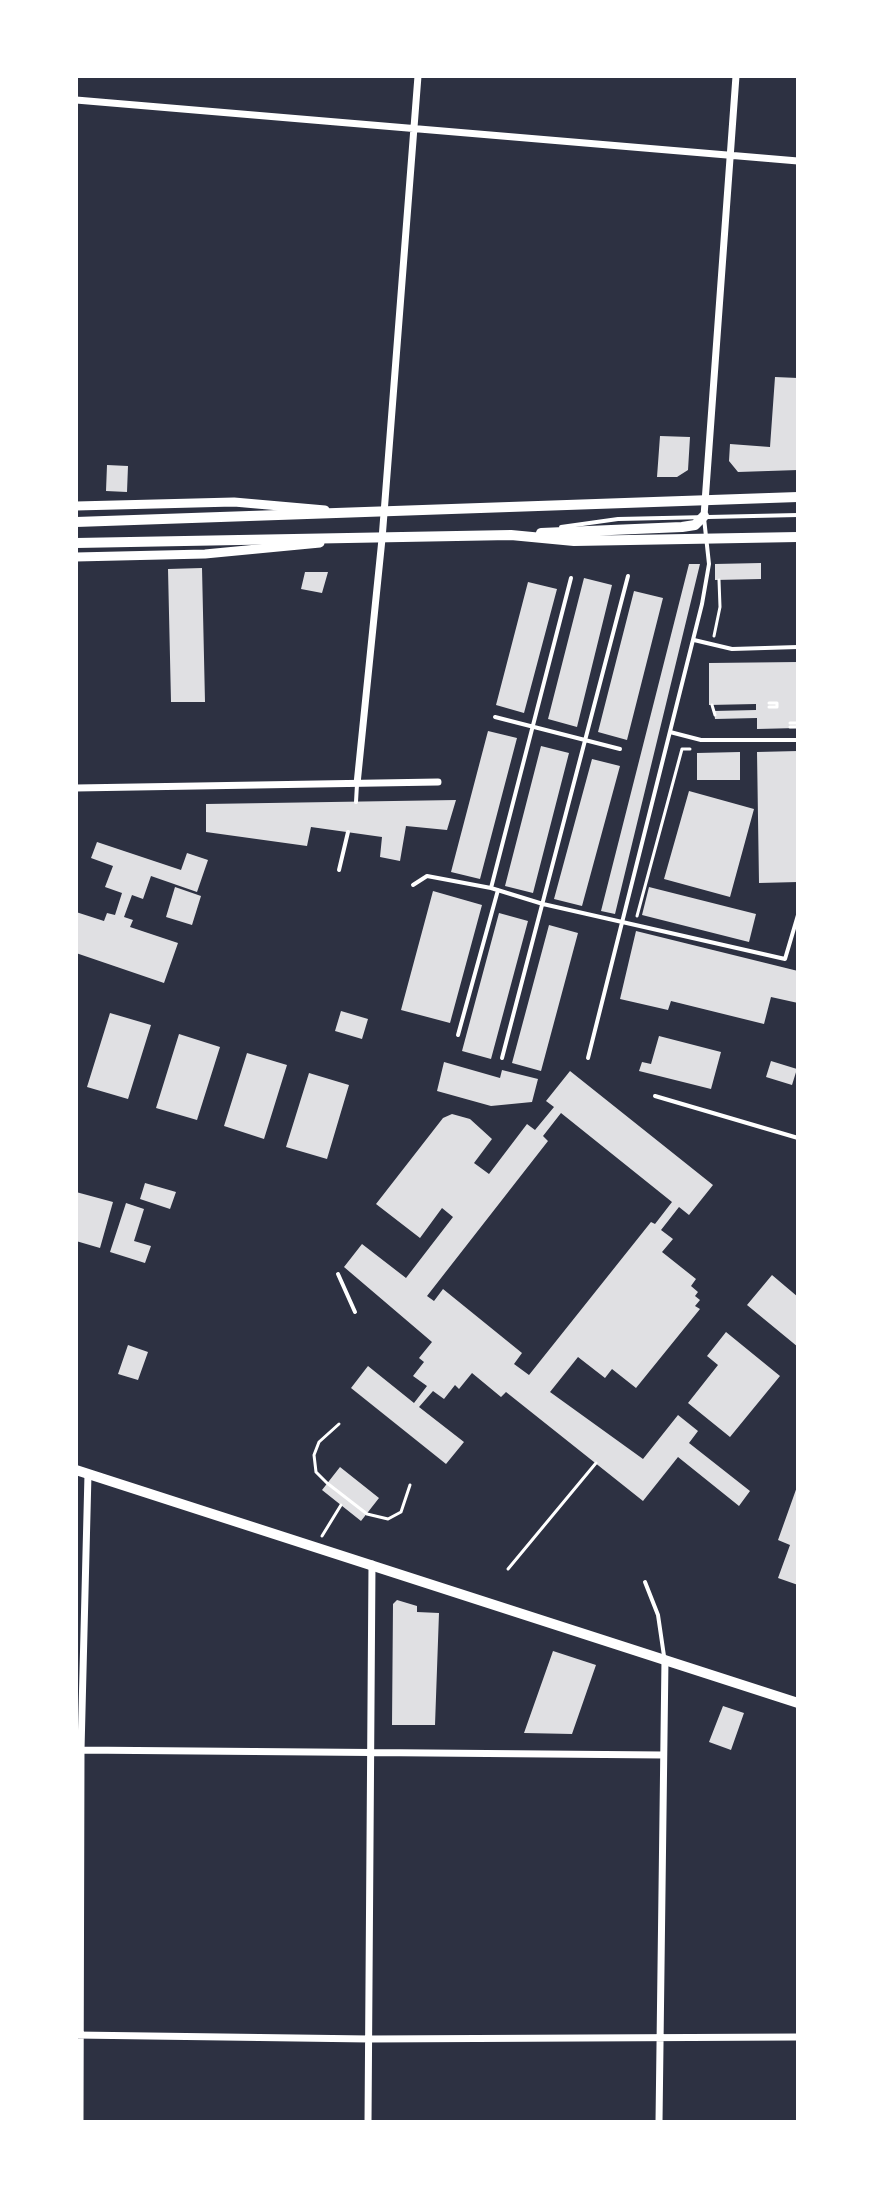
<!DOCTYPE html>
<html>
<head>
<meta charset="utf-8">
<style>
	body { margin:0 }
	#map { position:relative; width:874px; height:2198px; overflow:hidden; background:#2d3142; font-family:Mulish,sans-serif }
	canvas { display:block }
	.frame { position:absolute; inset:0; border:78px solid #fff; pointer-events:none }
</style>
</head>
<body>
<div id="map">
<canvas width="874" height="2198"></canvas>
<div class="frame"></div>
</div>
<script>
const g = document.querySelector('canvas').getContext('2d');
g.lineJoin = 'round';
function fill(path, color) {
  g.fillStyle = color;
  g.fill(path, 'evenodd');
}
function shape(rows) {
  const path = new Path2D();
  for (const r of rows) {
    path.moveTo(r[0], r[1]);
    for (let i = 2; i < r.length; i += 2) path.lineTo(r[i], r[i + 1]);
  }
  return path;
}
function strokePath(path, color, width, dash) {
  g.strokeStyle = color;
  g.lineWidth = width;
  g.lineCap = dash ? 'butt' : 'round';
  g.setLineDash(dash || []);
  g.stroke(path);
}
fill(shape([
	[775,377,798,378,798,470,738,472,729,461,730,444,770,447],
	[660,436,690,437,688,470,677,477,657,477],
	[107,465,128,466,127,492,106,491],
	[761,563,761,579,715,580,715,564],
	[689,564,700,564,615,914,601,911],
	[202,568,205,702,171,702,168,569],
	[305,572,328,572,322,593,301,589],
	[584,578,612,585,577,727,548,719],
	[528,582,557,589,524,713,496,705],
	[634,591,663,598,627,740,598,732],
	[798,662,798,728,757,729,757,718,715,719,714,711,756,710,756,704,709,705,709,663],
	[488,731,517,738,480,879,451,872],
	[541,746,569,753,533,893,505,886],
	[798,751,798,882,759,883,757,752],
	[740,752,740,780,697,780,697,753],
	[592,759,620,766,582,906,554,899],
	[689,791,754,809,730,897,664,879],
	[456,800,447,830,406,826,400,861,380,857,382,837,311,827,307,846,206,832,206,804],
	[97,842,181,870,187,853,208,860,197,892,151,876,143,899,132,895,124,917,133,920,130,927,178,943,164,983,76,953,76,912,104,921,107,913,115,915,122,893,105,887,113,866,91,858],
	[175,887,201,896,192,925,166,917],
	[649,887,756,914,749,942,642,915],
	[433,891,482,905,450,1023,401,1010],
	[499,913,528,921,491,1059,462,1051],
	[549,925,578,933,541,1071,512,1063],
	[636,931,798,971,798,1003,771,997,764,1024,671,1001,668,1010,620,999],
	[341,1011,368,1019,362,1039,335,1031],
	[110,1013,151,1025,128,1099,87,1087],
	[179,1034,220,1047,197,1120,156,1108],
	[659,1036,721,1052,711,1089,639,1071,642,1062,651,1064],
	[247,1053,287,1065,264,1139,224,1126],
	[771,1061,797,1069,792,1085,766,1077],
	[444,1062,500,1078,502,1070,538,1079,532,1102,491,1106,437,1091],
	[570,1071,713,1185,689,1215,679,1207,661,1230,673,1239,662,1252,696,1279,691,1286,698,1292,695,1296,700,1300,695,1306,700,1309,636,1388,612,1369,605,1378,578,1357,550,1392,643,1459,678,1415,698,1431,689,1443,750,1491,739,1506,678,1457,643,1501,506,1392,501,1397,472,1373,459,1389,455,1385,444,1399,433,1391,419,1407,464,1442,446,1464,351,1388,368,1366,414,1403,427,1386,413,1376,424,1362,419,1358,432,1342,344,1267,362,1244,406,1278,453,1217,442,1208,420,1238,376,1204,443,1118,452,1114,470,1119,492,1139,474,1163,489,1174,527,1124,535,1130,554,1107,546,1101],
	[561,1113,672,1202,655,1224,651,1222,529,1375,514,1364,522,1353,443,1289,434,1301,427,1296,548,1141,543,1136],
	[309,1073,349,1085,327,1159,286,1147],
	[145,1183,176,1192,170,1209,140,1199],
	[76,1192,113,1202,100,1248,76,1241],
	[126,1203,144,1209,134,1241,151,1246,145,1263,110,1252],
	[772,1275,798,1297,798,1347,747,1305],
	[726,1332,780,1376,730,1437,688,1403,718,1365,707,1356],
	[128,1345,148,1352,138,1380,118,1374],
	[340,1467,379,1498,361,1521,322,1490],
	[798,1484,798,1585,778,1578,790,1545,778,1540],
	[397,1600,417,1606,417,1612,439,1613,435,1725,392,1725,393,1604],
	[553,1651,596,1665,572,1734,524,1733],
	[723,1706,744,1713,731,1750,709,1742]
]), '#e0e0e3');
strokePath(shape([
	[714,636,720,607,719,580],
	[769,703,777,703,777,707,769,707],
	[712,705,715,715],
	[790,723,798,723],
	[790,727,798,727],
	[637,916,682,749,690,749],
	[339,1424,319,1442,314,1455,316,1472,327,1483,367,1514,388,1519,401,1512,410,1485],
	[322,1536,341,1505],
	[508,1569,596,1463]
]), '#fff', 3);
strokePath(shape([
	[561,527,618,519,798,515],
	[694,640,732,649,798,647],
	[495,717,620,749],
	[670,732,701,740,798,740],
	[356,802,357,784],
	[339,870,348,832],
	[413,885,427,876,491,888,543,904,785,959,798,915],
	[491,888,571,578],
	[458,1035,498,890],
	[502,1058,628,576],
	[588,1058,702,604,709,564,704,518],
	[655,1096,798,1138],
	[338,1274,355,1312],
	[645,1582,658,1615,664,1656]
]), '#fff', 4);
strokePath(shape([
	[76,100,798,161],
	[704,516,736,76],
	[357,784,382,539,418,76],
	[76,788,438,782],
	[78,1750,663,1755],
	[76,2035,369,2039,798,2037],
	[80,2122,81,1750,88,1474],
	[368,2122,372,1564],
	[659,2122,665,1659]
]), '#fff', 7);
strokePath(shape([
	[76,506,234,502,325,510],
	[76,557,205,554,320,543]
]), '#fff', 9);
strokePath(shape([
	[76,522,798,497],
	[541,533,682,527,695,525,704,516],
	[76,543,511,535,574,541,798,537],
	[76,1470,798,1703]
]), '#fff', 10);
</script>
</body>
</html>
